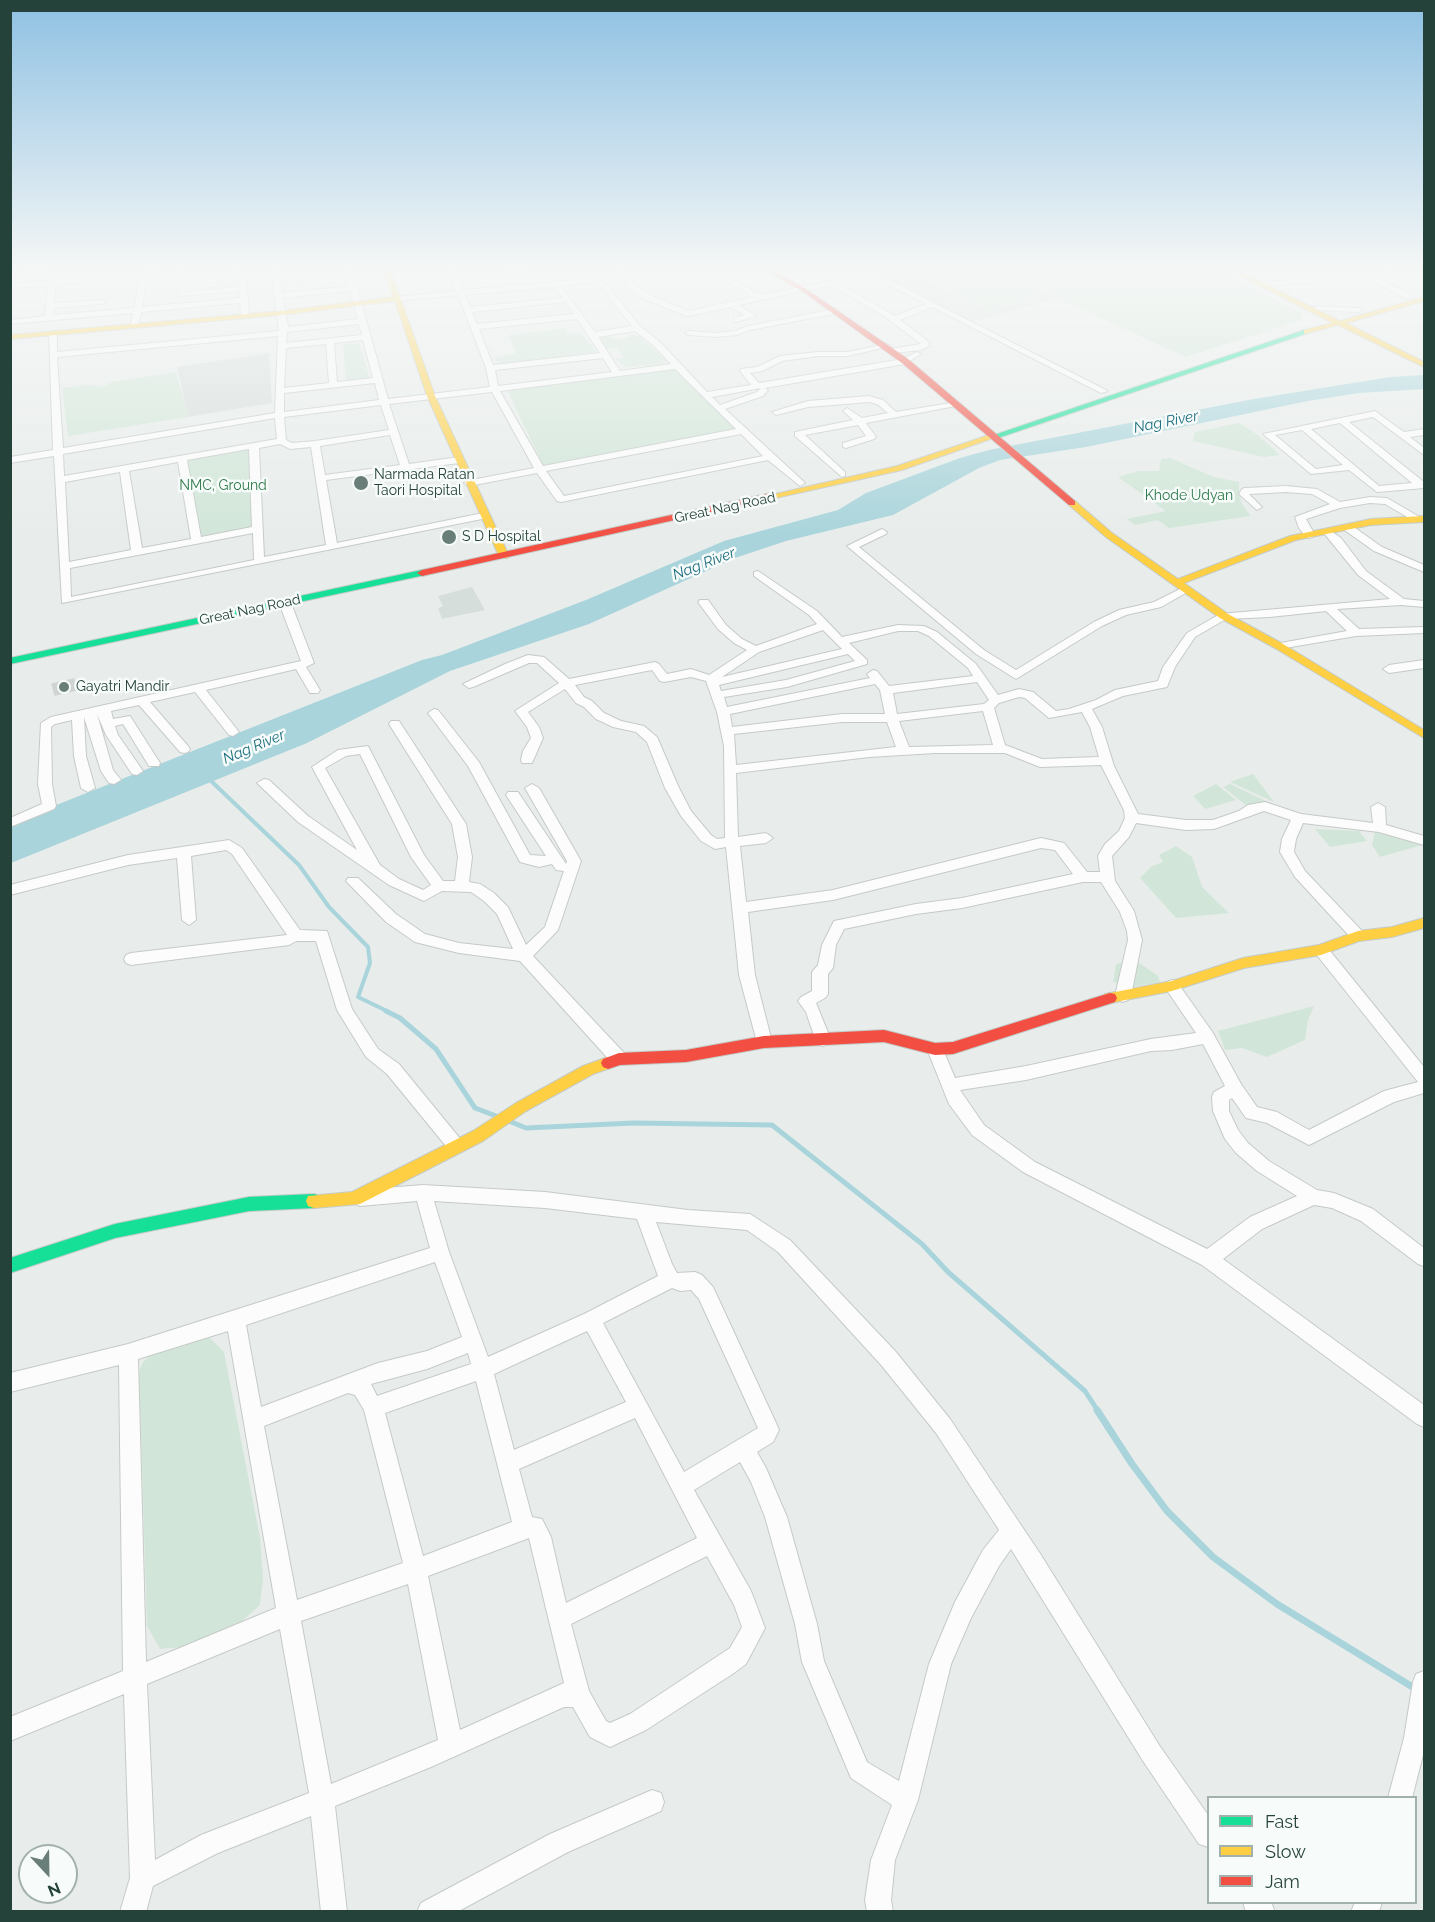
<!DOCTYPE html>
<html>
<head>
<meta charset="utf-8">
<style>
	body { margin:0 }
	#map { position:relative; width:1435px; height:1922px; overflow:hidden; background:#e8edeb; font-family:Raleway,sans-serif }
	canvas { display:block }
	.frame { position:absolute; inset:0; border:12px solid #24423a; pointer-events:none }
	.legend { position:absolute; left:1207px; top:1796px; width:210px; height:108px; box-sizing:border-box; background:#f7fbf9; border:2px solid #a3b1ad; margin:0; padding:8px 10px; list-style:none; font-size:18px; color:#24423a }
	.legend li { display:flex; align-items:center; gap:12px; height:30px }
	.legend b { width:30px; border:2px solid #a3b1ad }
	.north { position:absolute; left:18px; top:1844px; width:60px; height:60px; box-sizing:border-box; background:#f7fbf9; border:2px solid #a3b1ad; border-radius:50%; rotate:158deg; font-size:16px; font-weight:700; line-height:24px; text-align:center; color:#24423a }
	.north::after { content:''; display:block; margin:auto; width:21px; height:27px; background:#697e78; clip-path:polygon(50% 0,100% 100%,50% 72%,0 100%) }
</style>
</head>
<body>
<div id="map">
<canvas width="1435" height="1922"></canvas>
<div class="frame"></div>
<ul class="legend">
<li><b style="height:8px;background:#16e098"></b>Fast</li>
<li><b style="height:8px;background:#ffcf43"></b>Slow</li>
<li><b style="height:8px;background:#f24e42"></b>Jam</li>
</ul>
<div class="north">N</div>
</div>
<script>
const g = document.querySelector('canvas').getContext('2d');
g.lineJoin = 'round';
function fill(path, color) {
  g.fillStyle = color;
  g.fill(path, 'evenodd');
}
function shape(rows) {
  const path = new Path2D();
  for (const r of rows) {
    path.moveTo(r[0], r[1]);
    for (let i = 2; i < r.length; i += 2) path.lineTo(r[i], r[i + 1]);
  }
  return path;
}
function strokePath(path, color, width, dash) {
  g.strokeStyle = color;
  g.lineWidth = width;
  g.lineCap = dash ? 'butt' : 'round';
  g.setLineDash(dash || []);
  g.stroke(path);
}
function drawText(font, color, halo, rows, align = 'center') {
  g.font = font + ' Raleway,sans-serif';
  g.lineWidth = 5;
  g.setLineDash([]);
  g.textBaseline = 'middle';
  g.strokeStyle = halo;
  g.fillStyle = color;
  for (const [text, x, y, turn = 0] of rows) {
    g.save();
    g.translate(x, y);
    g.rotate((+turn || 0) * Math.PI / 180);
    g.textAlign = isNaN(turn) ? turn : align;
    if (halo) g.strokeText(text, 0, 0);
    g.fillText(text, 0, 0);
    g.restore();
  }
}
fill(shape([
	[867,269,1002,269,1058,298,971,322],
	[269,353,272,403,188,417,177,367],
	[472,587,485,610,442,619,438,608,443,606,438,596]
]), '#d6dedb');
fill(shape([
	[903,269,992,269,1033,290,1035,292,1034,298,989,311],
	[1002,269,1217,269,1303,314,1299,321,1185,357,1058,298],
	[565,328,568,334,580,332,597,352,505,364,496,361,494,358,514,354,516,351,508,335],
	[629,333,639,336,667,361,658,365,626,367,615,359,624,357,617,348,606,349,599,338,608,336,617,340,630,337],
	[359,343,370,379,346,382,343,344],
	[673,368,739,431,544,468,507,389],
	[176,372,188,417,68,436,62,388,86,385,104,387,112,382],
	[1239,423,1258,435,1280,455,1264,457,1193,441,1195,432],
	[250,449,254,527,202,536,187,459],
	[1170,458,1214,477,1239,482,1239,493,1242,504,1251,516,1169,528,1158,520,1135,525,1127,519,1166,511,1118,477,1139,471,1159,471,1161,459],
	[1253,774,1274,802,1230,782],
	[1216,784,1236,800,1205,809,1193,796],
	[1230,784,1285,810,1247,806,1223,787],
	[1315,829,1359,831,1367,841,1330,847],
	[1375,832,1422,845,1380,857,1372,845],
	[1176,846,1192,857,1202,887,1229,913,1176,918,1140,878,1152,866,1163,862,1159,855],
	[1135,960,1158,976,1160,982,1131,987,1113,982,1116,964],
	[1314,1006,1308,1020,1305,1040,1267,1057,1242,1048,1225,1050,1218,1031],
	[197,1338,210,1338,224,1352,260,1538,263,1579,260,1605,242,1621,184,1647,160,1649,147,1626,139,1372,143,1362,150,1355]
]), '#d1e6d8');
fill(shape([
	[1424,375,1424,389,1359,393,1308,401,1086,447,1000,460,979,468,893,515,786,541,735,558,589,624,450,671,307,743,11,863,11,823,422,660,442,655,586,600,724,541,838,510,866,493,960,458,989,450,1254,399,1390,377]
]), '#a9d4db');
strokePath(shape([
	[209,779,299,865,329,907,368,947,370,963,358,997,389,1012]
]), '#a9d4db', 4);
strokePath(shape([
	[386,1011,400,1018,436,1049,475,1108,496,1116],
	[509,1121,526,1128,633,1123,772,1125,922,1244,948,1272,1085,1391,1098,1411]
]), '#a9d4db', 5);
strokePath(shape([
	[1097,1410,1132,1464,1167,1511,1213,1557,1277,1604,1424,1694]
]), '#a9d4db', 7);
const building = shape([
	[74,679,76,690,55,695,52,684,74,679]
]);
fill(building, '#cfd4d2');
strokePath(building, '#d1d6d4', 1.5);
const street = shape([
	[42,269,74,269,10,276,10,272,42,269],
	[141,269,149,269,148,272,204,269,147,276,142,307,240,298,240,291,181,296,177,294,239,286,239,273,219,280,214,283,214,287,208,287,205,283,213,276,237,269,246,269,249,316,245,318,241,316,240,303,141,312,138,326,134,328,130,326,133,313,10,324,10,320,45,316,48,286,10,288,10,284,141,272,141,269],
	[140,277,134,308,53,315,54,308,102,304,106,302,102,300,54,303,56,285,140,277],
	[271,269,279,269,280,278,345,272,344,269,352,269,388,399,490,387,486,368,458,295,396,301,392,299,396,297,456,291,447,269,455,269,457,275,522,269,550,269,459,280,463,290,593,278,586,269,594,269,640,326,660,342,707,392,751,385,740,371,741,369,757,367,780,356,818,352,848,352,886,344,890,346,848,356,818,356,782,361,762,371,750,373,759,383,903,359,917,352,921,354,905,364,765,388,768,390,763,396,725,409,803,481,805,483,800,486,768,460,561,502,557,501,537,473,469,486,464,483,466,481,534,468,492,392,389,404,409,464,459,457,464,460,459,463,326,480,337,543,483,513,488,516,487,518,62,603,54,456,10,463,10,457,53,450,49,333,53,331,57,333,57,352,279,331,271,269],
	[346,277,349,286,282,293,281,282,346,277],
	[597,282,632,326,595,332,561,286,597,282],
	[554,287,563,298,470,307,465,295,554,287],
	[350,291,358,319,288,327,283,298,350,291],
	[566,302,574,314,477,324,472,312,566,302],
	[577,319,600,353,493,365,479,329,577,319],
	[359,324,362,335,286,343,287,332,359,324],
	[635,331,654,346,671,364,620,371,598,337,635,331],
	[278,336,275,413,63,448,57,357,278,336],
	[363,340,373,378,337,382,334,343,363,340],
	[326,344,329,383,284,388,286,348,326,344],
	[603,358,612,372,498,386,495,370,603,358],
	[675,369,736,429,543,466,500,391,675,369],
	[375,383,379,400,284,412,284,393,375,383],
	[761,388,757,392,720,405,712,397,761,388],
	[381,405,389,430,315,441,292,443,286,440,284,417,381,405],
	[275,418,277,439,64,476,63,454,275,418],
	[741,434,763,456,564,496,546,471,741,434],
	[390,435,400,465,325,475,320,446,390,435],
	[280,444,290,449,311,447,326,545,264,557,259,448,280,444],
	[249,449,252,527,201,537,187,460,249,449],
	[178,462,191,539,142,548,129,471,178,462],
	[120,472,131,550,69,562,65,482,120,472],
	[253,533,254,560,71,597,70,568,253,533],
	[614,269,622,269,636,286,648,294,688,311,753,297,705,269,714,269,761,295,833,280,895,316,926,304,857,269,867,269,1108,391,1101,393,932,307,900,320,929,342,929,346,921,350,893,353,890,353,890,349,921,344,884,316,832,285,739,305,756,316,737,322,734,322,734,318,745,315,731,307,687,316,642,298,630,290,614,269],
	[1387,269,1402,269,1376,276,1412,295,1412,299,1406,299,1368,278,1261,286,1257,284,1261,282,1356,276,1387,269],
	[1317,306,1359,308,1363,310,1359,312,1314,310,1313,308,1317,306],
	[835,309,838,309,838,313,750,330,737,335,715,337,689,335,685,333,689,331,715,333,735,331,748,326,835,309],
	[869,396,883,400,896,412,957,402,961,405,866,423,876,437,874,439,846,448,843,447,843,443,866,436,858,425,805,435,845,472,845,476,842,477,795,436,795,432,853,420,843,411,847,408,862,418,888,413,877,404,869,402,808,407,776,415,772,412,808,401,869,396],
	[1375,411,1404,432,1424,429,1424,435,1410,437,1424,448,1424,455,1373,417,1349,422,1424,482,1424,488,1377,492,1349,470,1311,474,1263,434,1375,411],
	[1340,423,1412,483,1379,486,1311,429,1340,423],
	[1302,430,1343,465,1316,469,1275,435,1302,430],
	[1286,486,1317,489,1340,502,1370,497,1387,498,1423,519,1414,521,1385,504,1370,503,1340,508,1306,519,1315,535,1310,538,1306,537,1299,528,1295,517,1330,504,1312,494,1286,492,1249,494,1262,507,1257,510,1239,494,1242,489,1245,488,1286,486],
	[1343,525,1351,525,1382,547,1424,565,1424,572,1374,551,1343,529,1343,525],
	[882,529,887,532,886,534,859,547,984,650,1016,670,1094,622,1119,610,1154,602,1182,588,1186,587,1191,590,1161,607,1126,615,1102,626,1016,679,976,654,847,546,882,529],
	[1328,529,1341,538,1366,571,1404,599,1424,601,1424,607,1401,605,1337,609,1359,629,1424,627,1424,633,1356,636,1279,649,1273,646,1275,644,1347,631,1326,611,1270,617,1226,619,1195,637,1175,667,1167,687,1123,696,1092,709,1102,727,1114,766,1138,814,1186,820,1213,820,1239,811,1248,805,1265,802,1301,814,1373,823,1371,807,1378,803,1385,807,1386,825,1424,836,1424,845,1379,832,1303,823,1296,839,1294,852,1305,871,1363,932,1365,936,1358,941,1353,940,1295,877,1280,852,1282,839,1291,820,1264,811,1214,829,1186,830,1136,823,1129,837,1112,856,1115,881,1134,911,1142,940,1131,996,1128,1000,1123,1002,1118,1000,1115,996,1128,940,1127,931,1120,912,1101,882,1083,882,962,908,916,914,844,929,836,945,833,968,828,974,828,994,825,998,816,1003,831,1040,829,1044,823,1046,817,1044,806,1012,798,1001,801,997,812,991,812,972,818,965,822,945,834,921,916,904,962,898,1073,874,1055,850,1041,848,833,900,748,912,755,975,772,1042,770,1046,764,1048,758,1046,739,975,726,847,715,849,701,841,681,816,665,788,647,742,636,732,613,727,596,719,584,707,576,703,565,689,528,712,539,727,543,738,532,763,522,763,521,760,523,751,531,738,527,727,515,711,559,683,537,663,529,663,473,687,469,688,463,684,505,664,528,655,544,657,569,679,655,662,659,664,667,674,691,669,709,675,747,650,734,643,718,629,698,602,700,600,708,600,726,625,742,639,756,646,817,624,809,615,754,576,754,572,758,571,817,611,842,637,898,625,924,626,937,632,976,664,998,695,1019,689,1033,692,1056,711,1069,709,1096,700,1115,690,1158,681,1163,667,1187,633,1220,614,1390,599,1358,575,1323,532,1328,529],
	[823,630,842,649,722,677,759,652,823,630],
	[898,631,918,631,929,636,968,668,973,676,889,686,877,671,873,670,867,674,870,678,727,707,724,697,787,687,867,664,867,660,849,643,898,631],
	[848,654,855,661,786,680,721,691,719,685,848,654],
	[652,670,660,681,664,682,691,677,706,681,717,712,724,746,725,838,717,839,711,835,691,811,679,788,657,737,644,726,621,721,604,713,592,701,584,697,575,685,652,670],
	[977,682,989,700,984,704,897,714,893,693,977,682],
	[875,684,880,690,885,714,842,714,732,727,730,714,875,684],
	[1019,697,1025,698,1049,718,1082,712,1090,727,1099,757,1042,759,1005,745,994,708,999,703,1019,697],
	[983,711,993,745,909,747,899,721,983,711],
	[842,722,887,722,896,747,736,765,734,734,842,722],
	[935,753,1005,753,1040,767,1101,765,1124,810,1125,818,1119,831,1105,844,1098,856,1100,872,1087,872,1064,843,1041,838,833,890,746,902,740,846,766,843,773,838,766,833,738,837,736,773,869,757,935,753],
	[285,600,291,603,314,663,306,667,320,690,318,693,310,693,296,669,206,690,239,732,233,736,229,735,195,692,150,702,188,746,190,749,188,752,184,753,180,752,139,705,111,711,113,719,130,716,160,763,159,766,149,766,123,724,115,726,118,735,143,771,137,775,132,774,106,735,97,714,113,770,121,780,114,784,109,783,101,771,84,717,86,756,95,788,88,792,81,788,74,756,72,720,55,724,51,727,52,784,56,806,54,809,10,827,10,818,42,804,38,784,41,723,51,717,301,661,279,603,285,600],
	[1424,660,1424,668,1389,673,1383,669,1389,665,1424,660],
	[434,709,438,710,479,762,530,855,546,856,506,795,508,792,518,792,566,864,567,861,525,788,532,784,539,788,581,861,558,930,533,956,625,1054,627,1059,625,1064,619,1065,613,1064,520,961,459,953,415,942,386,922,346,881,348,878,358,878,396,914,425,934,459,943,513,949,497,914,484,901,471,892,442,891,424,901,389,885,298,822,257,783,264,779,269,780,308,816,357,850,312,767,338,750,368,746,424,855,443,881,455,881,458,857,452,824,389,724,391,721,399,721,466,824,472,857,469,882,480,884,494,893,508,907,526,945,545,927,564,871,556,870,552,864,539,867,520,862,468,766,428,713,434,709],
	[360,754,411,857,431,885,423,890,399,879,380,865,325,768,346,756,360,754],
	[229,840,242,848,300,930,327,931,352,1009,378,1049,399,1064,462,1141,465,1146,462,1151,456,1153,450,1151,387,1074,366,1057,337,1010,316,941,296,941,289,945,131,965,126,963,124,959,126,955,131,953,287,935,232,854,226,850,191,856,196,920,189,925,182,920,177,858,128,865,10,895,10,885,128,855,229,840],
	[1321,945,1326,946,1424,1067,1424,1093,1394,1102,1309,1145,1267,1123,1246,1118,1232,1098,1229,1100,1229,1111,1238,1130,1248,1143,1269,1161,1317,1190,1334,1193,1373,1209,1424,1248,1424,1266,1418,1264,1361,1221,1332,1208,1314,1205,1262,1229,1223,1259,1424,1405,1424,1427,1417,1424,1202,1265,1023,1172,972,1135,949,1104,927,1049,929,1045,935,1043,941,1045,955,1078,1026,1066,1151,1039,1196,1033,1164,986,1167,982,1172,980,1177,982,1213,1033,1241,1084,1257,1107,1277,1112,1309,1130,1384,1091,1418,1082,1316,954,1314,950,1316,946,1321,945],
	[1203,1044,1225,1086,1214,1092,1212,1097,1213,1111,1225,1139,1236,1153,1257,1171,1297,1196,1250,1217,1207,1249,1035,1162,984,1125,960,1090,1026,1080,1151,1051,1172,1050,1203,1044],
	[423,1185,545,1192,688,1210,750,1214,790,1240,896,1352,950,1419,1041,1555,1159,1745,1208,1815,1208,1847,1199,1844,1143,1761,1011,1549,999,1566,971,1618,951,1664,918,1800,895,1860,891,1900,893,1912,867,1912,865,1900,871,1860,892,1805,851,1778,802,1662,795,1624,765,1517,751,1482,740,1462,694,1490,751,1591,765,1628,746,1664,734,1673,646,1730,610,1747,590,1737,573,1707,564,1707,431,1767,335,1806,347,1912,321,1912,311,1816,218,1853,153,1886,146,1912,120,1912,130,1878,124,1694,10,1741,10,1717,123,1671,119,1365,10,1392,10,1373,128,1344,430,1248,417,1201,360,1206,354,1203,351,1198,354,1193,360,1190,423,1185],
	[434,1201,545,1208,637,1219,658,1276,584,1314,488,1357,449,1252,434,1201],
	[656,1222,747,1230,778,1252,882,1366,936,1433,999,1530,983,1550,955,1602,929,1664,899,1781,867,1762,824,1661,817,1624,787,1517,766,1468,757,1452,773,1442,779,1430,776,1423,713,1287,702,1275,695,1272,677,1273,672,1264,656,1222],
	[435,1262,462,1337,427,1351,378,1363,261,1407,246,1325,435,1262],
	[672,1288,680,1291,691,1290,699,1299,758,1428,684,1472,603,1323,672,1288],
	[228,1331,276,1608,146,1662,138,1359,228,1331],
	[587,1331,626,1402,514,1450,494,1374,587,1331],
	[468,1353,471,1364,377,1396,371,1384,427,1369,468,1353],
	[476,1381,512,1522,423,1556,385,1413,476,1381],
	[348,1393,355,1395,364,1410,403,1563,297,1600,264,1426,348,1393],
	[635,1418,697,1538,566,1603,551,1537,542,1519,532,1517,519,1469,635,1418],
	[529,1538,564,1683,460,1730,428,1576,529,1538],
	[707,1556,734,1605,742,1627,730,1648,630,1714,610,1723,606,1721,589,1691,571,1624,707,1556],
	[408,1584,438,1740,331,1784,301,1621,408,1584],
	[280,1629,309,1793,201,1835,155,1860,147,1684,280,1629],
	[1424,1671,1424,1751,1412,1798,1388,1798,1404,1738,1413,1682,1416,1674,1424,1671],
	[652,1790,661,1793,664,1802,661,1811,568,1852,457,1912,417,1912,421,1903,550,1834,652,1790],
	[1243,1902,1271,1902,1275,1912,1246,1912,1243,1902],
	[1355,1902,1382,1902,1379,1912,1351,1912,1355,1902]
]);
const fast = shape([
	[1304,330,1311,332,995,439,988,437,1304,330],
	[422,570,425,571,425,575,10,664,10,658,422,570],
	[314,1194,320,1196,322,1201,320,1206,314,1208,249,1211,115,1238,10,1273,10,1258,115,1224,249,1197,314,1194]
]);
const slow = shape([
	[384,269,390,269,435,396,509,556,507,558,499,556,427,396,395,301,281,315,10,339,10,335,281,311,393,297,384,269],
	[1227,269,1235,269,1340,321,1424,297,1424,301,1346,323,1424,362,1424,367,1338,325,1304,334,1304,330,1333,323,1227,269],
	[989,435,996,437,902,470,771,499,767,496,897,466,989,435],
	[1069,501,1075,501,1112,533,1178,579,1290,536,1371,519,1424,516,1424,522,1371,525,1296,540,1184,583,1228,614,1283,644,1424,730,1424,738,1275,648,1220,618,1106,537,1069,505,1069,501],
	[1424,918,1424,928,1392,937,1359,941,1321,955,1244,968,1172,991,1110,1003,1105,1002,1103,998,1105,994,1110,993,1172,981,1243,958,1319,945,1358,931,1392,927,1424,918],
	[608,1057,613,1059,615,1063,613,1067,593,1074,526,1111,483,1141,360,1204,314,1208,308,1206,306,1201,308,1196,352,1192,473,1131,516,1103,583,1066,608,1057]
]);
const jam = shape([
	[763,269,771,269,806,289,908,359,1075,501,1075,505,1069,505,902,363,802,291,763,269],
	[771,493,774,494,774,498,422,576,417,573,422,570,771,493],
	[1110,993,1115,994,1117,998,1115,1002,953,1054,935,1055,884,1042,764,1048,686,1062,620,1065,608,1069,603,1067,601,1063,603,1059,619,1053,686,1050,764,1036,884,1030,935,1043,953,1042,1110,993]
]);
strokePath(street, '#c5cac8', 2);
strokePath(fast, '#c3cbc8', 2);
strokePath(slow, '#c3cbc8', 2);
strokePath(jam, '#c3cbc8', 2);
fill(street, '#fcfcfc');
fill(fast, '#16e098');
fill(slow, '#ffcf43');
fill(jam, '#f24e42');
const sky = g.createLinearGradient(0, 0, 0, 538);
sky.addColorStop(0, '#8fc1e3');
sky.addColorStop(0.5, '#f5f7f6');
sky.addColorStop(1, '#f5f7f600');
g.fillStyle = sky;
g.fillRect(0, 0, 1435, 538);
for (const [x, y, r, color] of [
	[361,483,8,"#697e78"],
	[449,537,8,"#697e78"],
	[64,687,6,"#697e78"]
]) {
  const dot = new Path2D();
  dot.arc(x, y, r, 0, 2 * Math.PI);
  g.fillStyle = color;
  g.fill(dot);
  strokePath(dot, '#f7fbf9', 2);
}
drawText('14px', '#24423a', '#f7fbf9', [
	["Narmada Ratan",374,475],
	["Taori Hospital",374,491],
	["S D Hospital",462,537],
	["Gayatri Mandir",76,687]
], 'left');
drawText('14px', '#2d7a4b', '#f7fbf9', [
	["NMC, Ground",223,486],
	["Khode Udyan",1189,496]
]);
drawText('14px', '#24423a', '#f7fbf9', [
	["Great Nag Road",725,508,-12],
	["Great Nag Road",250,610,-12]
]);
drawText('italic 15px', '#1c6f80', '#f7fbf9', [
	["Nag River",1166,422,-11],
	["Nag River",704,564,-21],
	["Nag River",254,747,-23]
]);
</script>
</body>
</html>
